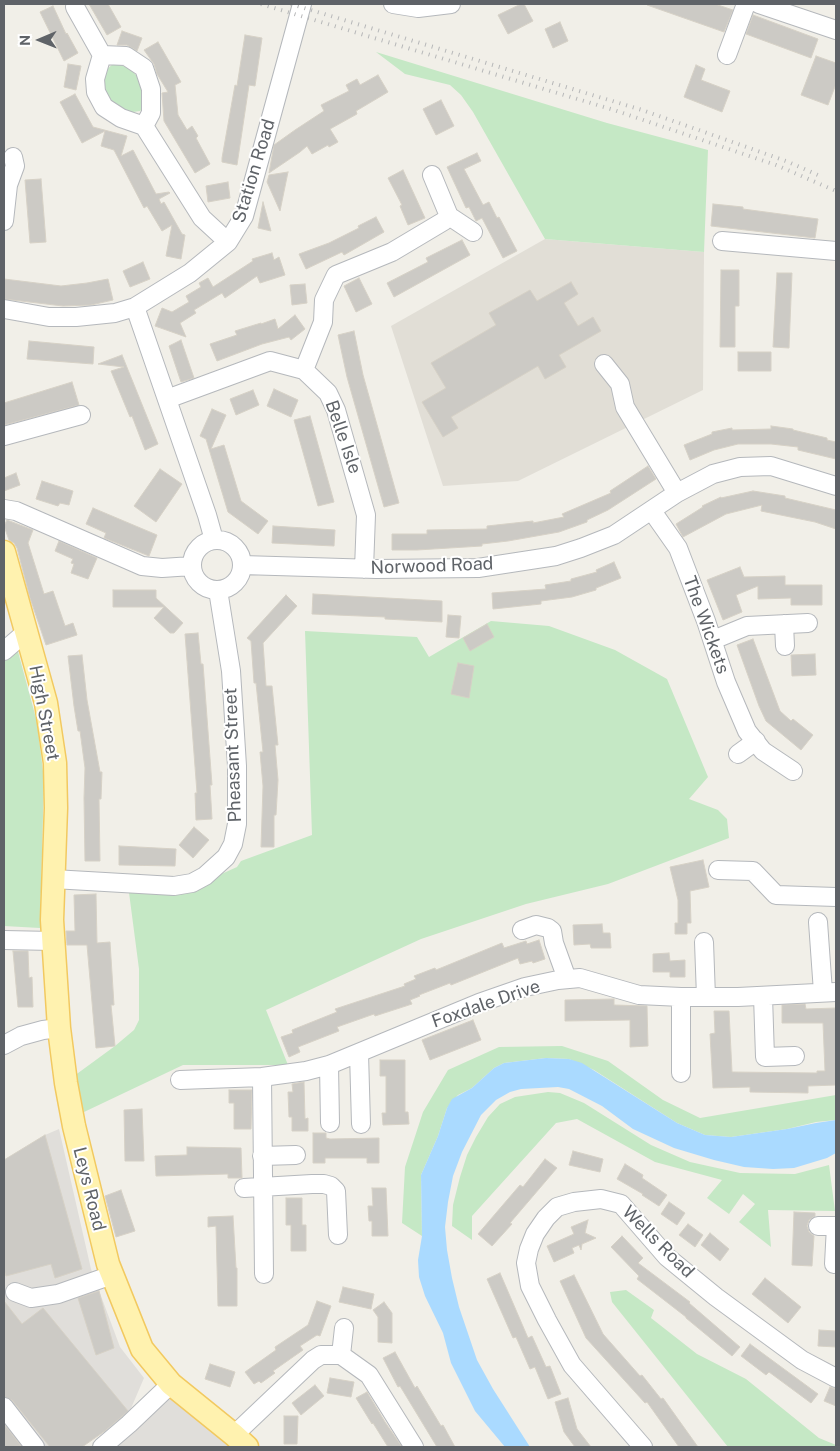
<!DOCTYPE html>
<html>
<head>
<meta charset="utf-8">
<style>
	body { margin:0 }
	#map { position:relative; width:840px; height:1451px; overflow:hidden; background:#f1efe8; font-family:"Public Sans",sans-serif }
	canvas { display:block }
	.frame { position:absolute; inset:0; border:5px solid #5f6368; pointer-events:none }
	.north { position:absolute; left:15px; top:15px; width:50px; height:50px; -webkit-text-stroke:4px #fff; paint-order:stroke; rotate:269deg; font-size:14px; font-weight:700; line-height:20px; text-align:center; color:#5f6368 }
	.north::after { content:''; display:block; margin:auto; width:18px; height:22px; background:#5f6368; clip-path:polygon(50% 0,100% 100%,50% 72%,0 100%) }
</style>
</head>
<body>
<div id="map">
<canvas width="840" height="1451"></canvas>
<div class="frame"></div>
<div class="north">N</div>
</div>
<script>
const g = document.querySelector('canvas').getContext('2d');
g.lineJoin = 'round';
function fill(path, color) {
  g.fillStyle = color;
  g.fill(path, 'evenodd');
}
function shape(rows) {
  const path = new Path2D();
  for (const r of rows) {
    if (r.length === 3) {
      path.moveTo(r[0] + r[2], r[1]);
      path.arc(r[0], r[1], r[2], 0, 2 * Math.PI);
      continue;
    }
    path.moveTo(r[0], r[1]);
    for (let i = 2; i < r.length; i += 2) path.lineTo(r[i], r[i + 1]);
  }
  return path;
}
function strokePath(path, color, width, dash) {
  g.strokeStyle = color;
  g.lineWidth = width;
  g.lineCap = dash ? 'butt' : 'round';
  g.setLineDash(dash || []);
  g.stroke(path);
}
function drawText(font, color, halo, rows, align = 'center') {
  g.font = font + ' "Public Sans",sans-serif';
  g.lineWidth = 4;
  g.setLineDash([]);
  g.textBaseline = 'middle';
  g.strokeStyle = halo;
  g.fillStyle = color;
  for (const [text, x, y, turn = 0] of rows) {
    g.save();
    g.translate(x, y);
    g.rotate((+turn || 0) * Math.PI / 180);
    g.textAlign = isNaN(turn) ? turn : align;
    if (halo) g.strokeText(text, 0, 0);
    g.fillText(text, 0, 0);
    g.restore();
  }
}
fill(shape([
	[59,1129,91,1269,120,1347,144,1378,129,1413,82,1447,4,1447,4,1160,45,1135],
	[173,1392,234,1447,108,1447]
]), '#e0deda');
fill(shape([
	[545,239,704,252,703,390,518,481,443,486,391,326]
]), '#e1ded6');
fill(shape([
	[376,52,607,123,708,150,704,252,545,239,473,112,461,95,450,85,405,74],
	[113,64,121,65,130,69,142,81,145,106,140,111,126,113,111,104,102,85,107,69],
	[491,621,549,626,615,650,667,679,708,777,689,799,718,810,727,819,729,838,608,884,526,904,421,939,266,1010,288,1065,183,1065,84,1112,74,1076,115,1046,134,1030,139,1020,139,969,128,885,197,885,237,867,241,861,312,835,305,631,417,637,429,657],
	[17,648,37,722,44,779,40,928,4,926,4,660],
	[562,1046,608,1061,663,1100,700,1118,836,1095,836,1120,816,1122,787,1129,731,1137,705,1135,677,1123,594,1070,569,1059,546,1058,504,1063,494,1068,472,1088,458,1095,447,1108,438,1136,421,1175,422,1236,402,1223,405,1167,423,1112,448,1070,499,1047],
	[548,1092,560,1093,584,1103,651,1145,690,1162,740,1173,795,1174,829,1165,835,1211,768,1210,771,1247,739,1222,755,1204,743,1194,729,1214,707,1198,722,1180,655,1162,577,1119,556,1123,472,1216,472,1240,452,1226,453,1205,460,1177,467,1155,476,1137,488,1117,500,1104,515,1097],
	[626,1290,654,1310,651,1318,697,1354,746,1379,819,1438,836,1445,836,1447,728,1447,612,1302,610,1292]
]), '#c5e8c5');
fill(shape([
	[546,1058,569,1059,582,1063,677,1123,705,1135,731,1137,787,1129,816,1123,836,1120,836,1153,827,1158,794,1168,773,1169,744,1167,714,1160,674,1148,633,1129,602,1106,569,1089,558,1087,521,1089,510,1092,496,1100,481,1115,462,1152,453,1176,448,1202,445,1227,447,1250,452,1278,459,1307,477,1360,493,1389,530,1447,505,1447,475,1411,451,1363,443,1333,425,1296,419,1277,418,1260,422,1236,421,1175,438,1136,447,1108,452,1099,472,1088,494,1068,504,1063]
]), '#aadaff');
const building = shape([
	[89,4,108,4,121,27,107,35,89,4],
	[521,4,524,4,533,21,508,34,498,15,521,4],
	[647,4,715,4,733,10,724,32,647,5,647,4],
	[53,6,66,34,67,33,78,53,64,61,40,12,53,6],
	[753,15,818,39,811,58,746,34,753,15],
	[560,22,568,41,553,48,545,29,560,22],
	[122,31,142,38,137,51,127,45,117,45,122,31],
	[245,35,262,38,255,86,249,85,237,165,222,162,222,158,235,85,237,86,245,35],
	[158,42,181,82,175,85,178,115,187,130,192,126,198,136,196,138,210,164,195,173,164,121,162,93,168,92,157,74,154,64,144,50,158,42],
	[816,56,836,63,836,84,828,105,801,95,816,56],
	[68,64,81,66,76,90,64,87,68,64],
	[696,65,705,69,701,80,730,91,722,112,684,97,696,65],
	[378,75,388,92,356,111,357,114,330,129,338,142,329,147,328,145,312,154,307,146,300,152,269,173,274,145,295,130,324,111,321,105,349,91,346,85,357,79,360,85,378,75],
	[75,94,93,127,127,136,121,156,133,150,156,194,169,192,170,193,159,199,161,204,164,202,182,234,185,235,181,259,166,256,172,225,162,231,147,206,144,208,114,150,101,146,105,131,82,143,60,102,75,94],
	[441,100,454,126,436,135,423,109,441,100],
	[477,153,481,161,464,169,483,205,489,202,497,218,499,217,517,251,503,258,482,218,476,221,469,207,466,208,447,167,477,153],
	[403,170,425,218,408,225,400,206,402,205,388,178,403,170],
	[288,172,280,211,267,182,269,175,288,172],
	[41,179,46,242,30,243,25,180,41,179],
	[228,182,230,198,208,202,206,186,228,182],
	[263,202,271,231,258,228,263,202],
	[713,204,743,207,743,209,818,219,815,238,711,226,713,204],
	[376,217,384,232,344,255,342,252,306,269,299,254,329,243,359,228,358,226,376,217],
	[462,240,470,255,394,297,387,283,428,262,426,258,462,240],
	[272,253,274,260,279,257,285,275,260,283,257,276,225,298,222,293,194,310,196,313,180,323,186,337,155,326,162,308,172,312,189,302,186,296,201,287,199,283,208,278,213,287,253,261,252,259,272,253],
	[143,262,150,279,130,287,123,271,143,262],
	[721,270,739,270,739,306,735,306,735,347,720,347,721,270],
	[777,273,792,273,789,348,773,347,777,273],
	[359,278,372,304,356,312,344,286,359,278],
	[4,279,61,286,87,283,108,279,113,300,91,305,63,306,4,299,4,279],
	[571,282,578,294,564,303,578,326,593,317,601,331,559,355,566,367,545,379,538,366,451,417,458,428,443,437,422,402,446,388,431,363,496,325,489,313,530,290,537,301,571,282],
	[305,284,307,303,292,305,290,285,305,284],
	[295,315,305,329,291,340,289,337,262,344,217,361,210,344,237,335,235,331,261,323,261,324,275,319,278,329,295,315],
	[354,331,363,375,399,503,384,507,347,377,338,335,354,331],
	[181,340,194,378,181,382,169,346,181,340],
	[29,341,94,347,93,364,27,359,29,341],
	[738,352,771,352,771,371,738,371,738,352],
	[122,355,158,444,145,450,132,416,130,417,111,371,124,367,98,364,122,355],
	[72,382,79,405,4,425,4,403,72,382],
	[274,389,298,400,291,417,267,406,274,389],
	[253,390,259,405,236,415,230,399,253,390],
	[212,409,226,415,211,449,224,445,241,501,268,521,258,534,228,512,206,439,200,436,212,409],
	[310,416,334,502,318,506,294,420,310,416],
	[771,426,793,429,793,430,827,438,827,440,836,442,836,459,798,450,798,447,771,444,738,444,714,450,690,460,684,445,712,434,712,432,732,428,732,430,771,429,771,426],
	[648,466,656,479,608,510,587,520,587,522,559,532,508,541,482,544,482,546,417,550,392,550,392,534,427,534,427,530,487,529,487,526,533,521,533,523,564,517,562,514,611,493,610,491,648,466],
	[160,469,182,484,156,522,134,506,160,469],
	[16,473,20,485,4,491,4,478,16,473],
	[42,481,73,491,69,505,60,503,58,506,36,499,42,481],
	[753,491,785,496,785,498,836,510,836,529,815,522,761,511,762,505,726,514,683,537,676,524,703,507,702,506,721,497,721,498,753,491],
	[93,508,157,535,149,556,104,538,106,533,86,524,93,508],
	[7,520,33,530,28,543,44,594,53,591,65,626,73,623,77,635,46,645,30,598,17,548,14,543,9,540,4,526,7,520],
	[273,526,335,530,334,546,272,543,273,526],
	[59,541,97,558,88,579,71,573,74,564,71,563,73,559,55,551,59,541],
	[614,562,621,578,596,588,596,590,572,597,541,601,541,604,493,609,492,593,546,589,545,585,571,581,571,579,597,572,596,570,614,562],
	[740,567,744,577,785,576,785,585,822,585,822,605,791,605,791,598,758,599,758,586,736,595,742,612,723,620,707,580,740,567],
	[113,590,156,590,156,598,183,623,174,633,170,633,154,618,164,607,113,607,113,590],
	[313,594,442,601,442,622,385,619,385,617,312,614,313,594],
	[286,595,297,606,263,643,266,686,272,686,278,745,275,745,278,780,276,815,274,815,274,847,261,847,263,786,260,752,263,752,256,683,254,683,251,641,247,638,286,595],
	[448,615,461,616,459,638,446,637,448,615],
	[487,624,494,637,470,651,463,638,487,624],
	[198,633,201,664,203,664,212,785,210,785,212,819,196,820,195,793,197,793,185,634,198,633],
	[753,639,780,711,791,721,793,719,813,735,801,750,766,721,759,706,737,645,753,639],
	[815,654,816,675,792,676,791,655,815,654],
	[82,655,87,700,100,772,102,772,101,799,99,799,100,861,85,861,84,798,85,768,80,731,78,731,74,706,68,656,82,655],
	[458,663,474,666,469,698,451,694,458,663],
	[194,827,209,840,193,858,179,845,194,827],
	[119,846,176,849,175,866,119,865,119,846],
	[703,860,709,887,690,891,691,923,687,923,687,934,675,934,675,923,678,923,678,900,670,867,703,860],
	[96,894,97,943,110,942,114,1005,111,1005,115,1046,96,1048,87,945,67,945,66,931,75,931,74,895,96,894],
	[602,924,603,933,610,933,611,948,591,948,590,944,574,945,573,925,602,924],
	[539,940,545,959,533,963,532,961,520,964,518,958,451,985,450,983,419,995,420,996,410,1000,412,1004,375,1016,374,1014,337,1027,339,1031,298,1047,300,1052,289,1057,281,1037,293,1033,292,1030,337,1012,335,1009,405,986,404,984,416,979,414,976,435,968,436,970,502,943,504,948,526,941,527,944,539,940],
	[13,951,28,951,29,978,32,977,33,1007,18,1007,13,951],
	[669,953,670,961,685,960,685,977,670,977,670,972,653,972,653,954,669,953],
	[614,999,614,1005,647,1006,648,1046,630,1047,630,1020,565,1021,565,1000,614,999],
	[805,1004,806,1009,836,1008,836,1085,808,1086,808,1093,750,1092,750,1087,713,1088,710,1034,715,1033,714,1011,729,1011,732,1072,817,1073,817,1071,825,1071,823,1023,782,1023,782,1005,805,1004],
	[473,1020,481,1040,430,1060,422,1040,473,1020],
	[380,1060,405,1060,405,1112,408,1112,409,1124,383,1125,382,1113,386,1113,386,1076,380,1076,380,1060],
	[304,1082,305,1119,308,1118,308,1131,292,1131,292,1117,289,1117,288,1092,293,1092,292,1084,304,1082],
	[229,1090,252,1090,251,1129,234,1129,234,1103,229,1103,229,1090],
	[142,1109,144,1161,125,1161,124,1110,142,1109],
	[313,1133,326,1133,326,1138,330,1139,379,1138,379,1163,367,1163,367,1158,325,1158,325,1163,313,1163,313,1133],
	[45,1135,82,1269,55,1278,51,1264,6,1276,4,1270,4,1160,45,1135],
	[187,1147,241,1148,242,1178,228,1178,228,1174,156,1176,155,1156,187,1155,187,1147],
	[573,1151,603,1159,600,1172,569,1165,573,1151],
	[545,1159,557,1168,510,1223,512,1224,492,1246,478,1234,520,1185,523,1187,545,1159],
	[625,1164,643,1175,642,1178,667,1195,659,1206,642,1195,643,1194,617,1179,625,1164],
	[372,1188,386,1188,388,1236,372,1236,372,1221,369,1221,368,1206,373,1206,372,1188],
	[121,1190,135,1231,116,1237,105,1196,121,1190],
	[286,1198,302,1198,302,1225,306,1225,306,1251,291,1251,291,1225,286,1225,286,1198],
	[669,1202,685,1213,677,1225,661,1214,669,1202],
	[794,1212,815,1213,815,1216,809,1220,807,1226,809,1232,814,1236,812,1266,792,1265,794,1212],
	[233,1216,236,1268,237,1268,237,1306,218,1306,216,1226,208,1227,208,1217,233,1216],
	[588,1220,585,1233,596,1238,582,1244,581,1250,579,1245,572,1248,574,1253,554,1262,547,1246,574,1234,571,1227,588,1220],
	[688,1224,703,1235,695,1247,679,1235,688,1224],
	[710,1233,729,1249,720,1261,701,1245,710,1233],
	[622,1236,643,1258,638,1263,690,1302,689,1303,740,1347,732,1356,686,1318,686,1317,637,1279,639,1276,611,1247,622,1236],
	[500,1273,528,1338,532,1336,546,1367,550,1366,561,1394,548,1399,535,1367,530,1369,516,1337,513,1338,487,1279,500,1273],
	[574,1275,603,1334,640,1376,642,1375,661,1399,663,1398,698,1447,679,1447,647,1402,645,1403,586,1338,560,1281,574,1275],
	[765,1278,801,1307,788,1323,752,1294,765,1278],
	[343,1287,374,1294,371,1309,339,1302,343,1287],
	[99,1291,114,1348,96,1355,78,1298,99,1291],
	[4,1301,22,1324,43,1308,128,1411,105,1431,82,1447,50,1447,12,1400,4,1397,4,1301],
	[317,1301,331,1306,320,1336,317,1335,300,1346,303,1350,273,1371,275,1373,261,1383,259,1381,254,1384,245,1372,276,1350,275,1347,308,1325,317,1301],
	[384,1302,392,1313,392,1343,378,1342,378,1317,373,1310,384,1302],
	[819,1330,836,1331,836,1347,818,1346,819,1330],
	[750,1344,818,1394,811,1403,769,1372,766,1375,741,1356,750,1344],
	[395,1352,415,1388,417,1386,441,1426,443,1425,455,1447,437,1447,400,1386,398,1387,383,1358,395,1352],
	[210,1364,235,1372,230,1387,205,1379,210,1364],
	[330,1378,354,1382,351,1397,327,1393,330,1378],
	[315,1385,324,1396,301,1415,292,1403,315,1385],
	[830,1387,836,1389,836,1406,824,1401,830,1387],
	[367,1392,385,1422,402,1447,388,1447,373,1423,372,1424,356,1398,367,1392],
	[568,1398,577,1429,591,1447,575,1447,564,1432,555,1402,568,1398],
	[284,1416,298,1416,297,1444,284,1444,284,1416],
	[4,1424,21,1446,4,1447,4,1424]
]);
fill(building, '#cccac5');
strokePath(building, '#d6d1c6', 1);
const minor = shape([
	[393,4,418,8,451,4],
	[759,4,836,30],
	[75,7,102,55,95,79,96,92,104,107,121,118,144,126,202,218,228,242],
	[102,55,126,56,144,68,151,89,151,113,144,126],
	[727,55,746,4],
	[432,175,449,216,473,232],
	[4,221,8,185,15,166,13,157],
	[722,241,836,251],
	[135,307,207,515,214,540],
	[4,309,49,317,76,317,115,313,135,307,190,273,228,242,244,216,302,4],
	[604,364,620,384,625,407,677,493],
	[304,370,323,322,324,300,336,275,392,252,444,221,449,216],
	[167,399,270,361,304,370,328,393,336,410,366,515,364,569],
	[4,436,81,415],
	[4,509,16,511,142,566,162,568,192,566],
	[652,511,678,548,706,621,726,682,747,731,763,751,793,771],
	[217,565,25],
	[242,565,376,569,478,568,556,556,581,548,614,535,677,493,713,474,740,467,771,466,836,486],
	[784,624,785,646],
	[713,640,747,626,808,623],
	[4,651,26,632],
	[738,754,756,741],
	[718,870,753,871,776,895,836,897],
	[53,879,174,886,192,883,205,876,226,857,233,844,237,824,237,766,231,671,218,590],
	[818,922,823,992],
	[522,930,536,925,548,928,552,931,554,943,567,979],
	[4,940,53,941],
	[704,942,706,997],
	[763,996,765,1057,795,1056],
	[4,1045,21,1036,43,1030,59,1028],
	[359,1053,361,1124],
	[329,1065,330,1123],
	[681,1073,681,997],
	[262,1077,264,1274],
	[180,1080,262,1077,306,1071,329,1065,479,1003,525,987,558,980,580,978,639,995,681,997,738,997,836,992],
	[262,1156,296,1155],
	[244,1188,312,1184,324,1184,331,1186,336,1191,338,1235],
	[818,1226,836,1226],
	[834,1264,836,1226],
	[15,1292,31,1298,58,1294,112,1275],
	[341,1355,344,1328],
	[4,1407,35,1447],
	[234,1435,313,1360,321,1355,341,1355,369,1375,414,1447],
	[102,1447,129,1424,171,1384],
	[643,1447,572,1365,547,1320,530,1286,526,1263,529,1249,535,1234,546,1218,557,1207,574,1202,601,1199,621,1204,667,1257,716,1297,802,1360,836,1378]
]);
const major = shape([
	[4,552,46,703,55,763,56,808,52,920,59,1028,66,1083,74,1126,108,1264,142,1349,171,1384,234,1435,247,1447]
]);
strokePath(minor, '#b5b8bc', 20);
strokePath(major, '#f2c960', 25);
strokePath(minor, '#fff', 18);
strokePath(major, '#fff2af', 22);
strokePath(shape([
	[261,4,614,110,776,165,836,191],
	[291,4,642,110,786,161,818,175]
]), '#b6b7b8', 4, [1, 6]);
drawText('18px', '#5f6368', '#fff', [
	["Station Road",254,171,-73],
	["Belle Isle",343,437,71],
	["Norwood Road",432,566,-2],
	["The Wickets",706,625,70],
	["High Street",44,713,79],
	["Pheasant Street",233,755,-92],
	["Foxdale Drive",486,1004,-19],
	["Leys Road",89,1189,76],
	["Wells Road",658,1242,45]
]);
</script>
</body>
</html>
